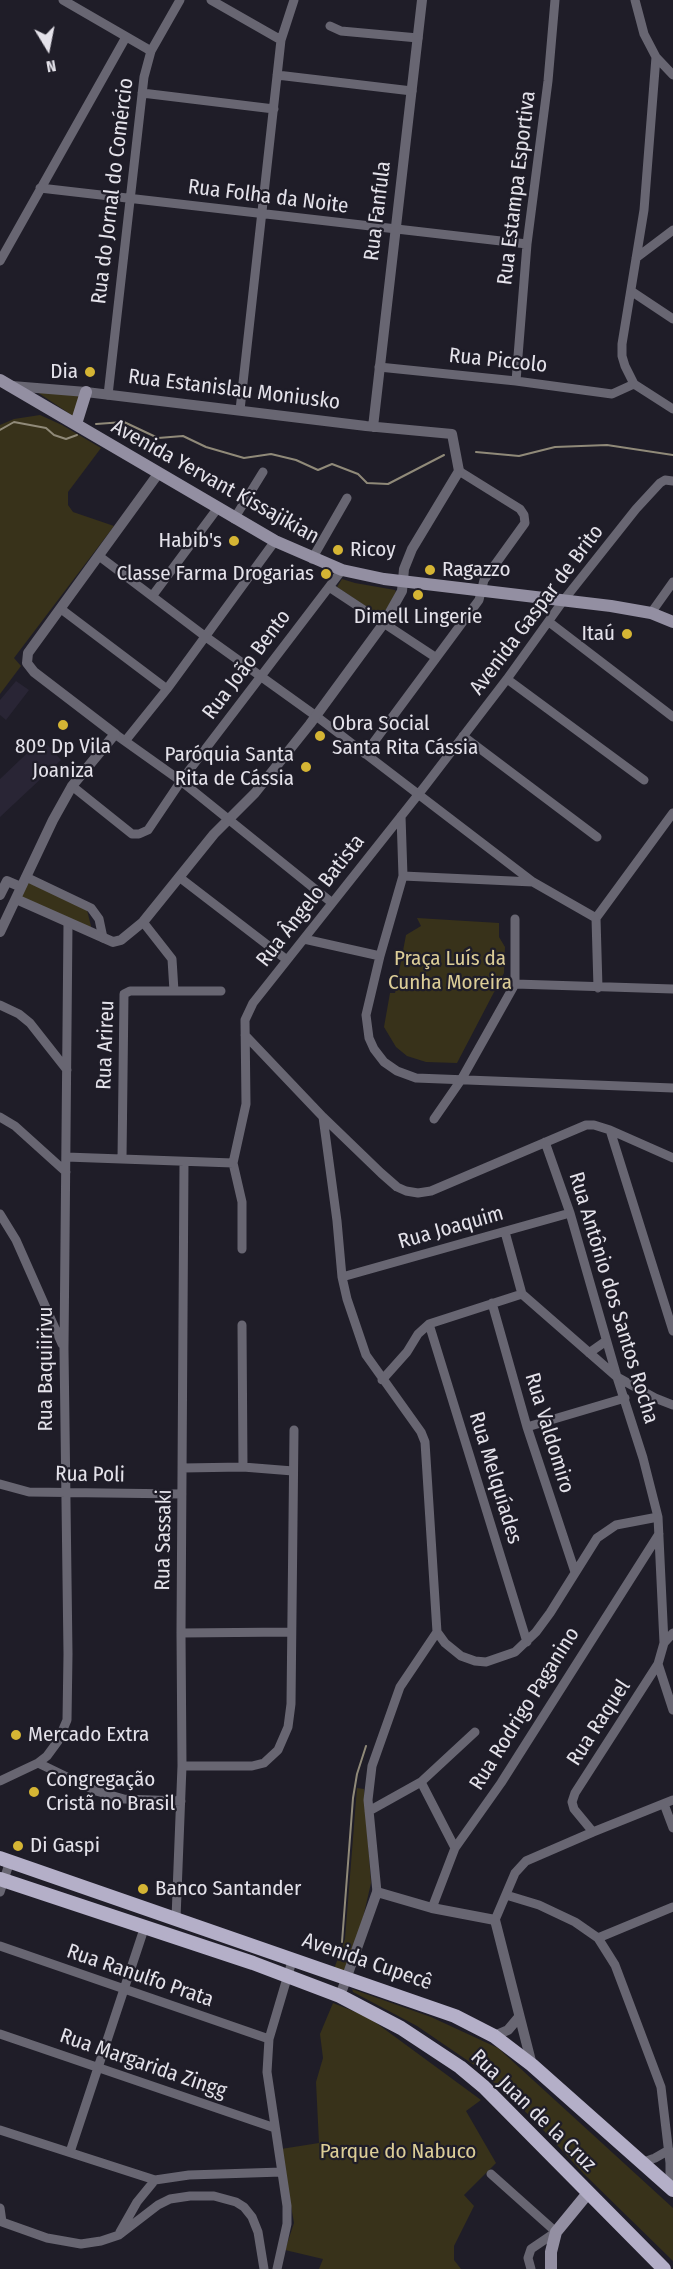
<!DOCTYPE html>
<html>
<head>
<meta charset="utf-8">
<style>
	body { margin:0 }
	#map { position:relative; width:673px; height:2269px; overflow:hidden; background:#1f1d28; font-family:"Fira Sans Condensed",sans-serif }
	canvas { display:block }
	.north { position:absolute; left:18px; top:18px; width:60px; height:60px; -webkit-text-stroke:4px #1f1d28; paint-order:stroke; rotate:170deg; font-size:16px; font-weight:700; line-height:24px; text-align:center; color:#e4e2ea }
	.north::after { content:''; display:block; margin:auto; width:21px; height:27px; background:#e4e2ea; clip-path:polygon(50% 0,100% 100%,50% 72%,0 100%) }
</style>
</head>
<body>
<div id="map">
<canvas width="673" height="2269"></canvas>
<div class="north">N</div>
</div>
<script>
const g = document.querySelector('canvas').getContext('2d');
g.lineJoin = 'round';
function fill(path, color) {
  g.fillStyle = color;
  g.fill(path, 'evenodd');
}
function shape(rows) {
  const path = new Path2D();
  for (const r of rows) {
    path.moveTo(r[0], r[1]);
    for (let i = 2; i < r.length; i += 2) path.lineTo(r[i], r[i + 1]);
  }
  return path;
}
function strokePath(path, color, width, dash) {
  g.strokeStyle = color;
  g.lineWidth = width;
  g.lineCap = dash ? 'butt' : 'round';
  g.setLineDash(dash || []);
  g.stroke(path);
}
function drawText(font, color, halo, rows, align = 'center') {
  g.font = font + ' "Fira Sans Condensed",sans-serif';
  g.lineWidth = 4.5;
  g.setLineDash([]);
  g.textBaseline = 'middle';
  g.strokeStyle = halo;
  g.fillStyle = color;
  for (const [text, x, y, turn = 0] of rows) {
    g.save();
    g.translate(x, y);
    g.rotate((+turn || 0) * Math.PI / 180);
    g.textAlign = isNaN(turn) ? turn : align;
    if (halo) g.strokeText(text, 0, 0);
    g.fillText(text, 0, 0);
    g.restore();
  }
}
fill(shape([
	[16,681,29,690,6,720,0,715,0,700],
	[42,739,61,760,0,817,0,779]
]), '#292535');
fill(shape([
	[37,392,81,395,73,416],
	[40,415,62,425,101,448,68,492,68,505,73,512,114,526,14,658,21,666,0,694,0,425,14,419],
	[342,579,355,583,395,590,396,592,382,617,337,587],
	[28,880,87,910,92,930,20,898],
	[417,918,499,923,499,937,505,947,504,973,457,1063,426,1062,407,1056,396,1047,384,1027,390,993,395,993,406,935,421,926],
	[357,1788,364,1789,371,1883,363,1918,344,1973,334,1969,345,1939],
	[352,1989,431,2017,498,2048,673,2208,673,2261,583,2173,533,2119,477,2067,417,2026,353,1992],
	[333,2003,368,2017,481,2100,466,2111,496,2163,464,2195,474,2206,454,2246,454,2260,461,2269,319,2269,323,2259,285,2250,294,2223,281,2149,319,2143,316,2082,323,2058,320,2034]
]), '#38321a');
strokePath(shape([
	[96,424,124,422,158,438,183,436,206,447,244,458,271,454,296,460,318,470,332,464,358,474,367,483,388,484,444,455],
	[0,430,14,422,46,428,54,435,66,439,77,435],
	[476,452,519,456,555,447,607,445,673,455],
	[342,1942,353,1798,357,1774,366,1746]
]), '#908a79', 2);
strokePath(shape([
	[63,0,151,51],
	[211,0,281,40],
	[635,0,644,34,656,57,673,75],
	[330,26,341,31,418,38],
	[656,57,644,210,622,344,622,356,625,366,634,384,673,409],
	[277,75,412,91],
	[142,93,274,109],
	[40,188,527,244],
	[636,258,673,230],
	[0,261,126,37],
	[631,291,673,319],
	[379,367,516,381,612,394,634,384],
	[516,381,527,244,548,81,555,0],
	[108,395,144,77,151,51,180,0],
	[240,410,281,40,294,0],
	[234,519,263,472],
	[99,556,206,637,316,716,533,882,596,918],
	[312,559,347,498],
	[329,587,435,657],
	[153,595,217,509],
	[61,609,167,689],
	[651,613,673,582],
	[549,622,673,717],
	[507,679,644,780],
	[115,734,181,781,331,902],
	[463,736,597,837],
	[126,740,167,689,275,541],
	[365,754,479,600,484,580,525,523,524,515,520,509,459,471],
	[72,786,132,834,139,834,148,830,181,781,342,570],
	[401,816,403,876,380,956,366,1015,369,1038,374,1049,384,1062,397,1071,416,1078,673,1088],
	[403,876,533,882],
	[26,877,91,908,99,919,103,938],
	[179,877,287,960],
	[143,922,172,959,174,991],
	[304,939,380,956],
	[515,984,673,989],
	[598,988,596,918,673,813],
	[0,1005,19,1014,30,1023,67,1070],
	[245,1035,323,1117,381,1173,397,1187,406,1191,418,1193,431,1191,586,1125,594,1125,610,1130,673,1158],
	[0,1117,15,1126,66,1172],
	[323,1117,337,1221,342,1277,347,1299,366,1355,421,1432,425,1442,437,1632,445,1643,461,1656,475,1661,486,1662,515,1652,536,1632,550,1613,597,1538,616,1525,658,1517],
	[434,1119,461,1080,515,984,515,919],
	[610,1130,673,1331],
	[545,1142,570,1213,617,1377,643,1458,658,1517,664,1643],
	[66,1157,233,1163,246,1104,245,1020,253,1003,425,786,507,679,563,601,636,509,660,483,665,480,673,481],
	[122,1159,124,994,130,991,221,991],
	[233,1163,242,1202,242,1249],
	[0,1214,16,1240,62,1344],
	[505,1232,522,1294],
	[342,1277,570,1213],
	[492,1303,527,1427,575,1572],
	[429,1324,527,1642],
	[242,1325,243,1467],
	[589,1353,606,1341],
	[382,1380,407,1352,418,1334,429,1324,522,1294,617,1377,655,1398,673,1405],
	[527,1427,625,1398],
	[183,1468,243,1467,293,1471],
	[0,1484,29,1492,182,1494],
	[181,1633,291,1632],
	[658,1664,673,1710],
	[38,1763,96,1791,124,1799,181,1801],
	[182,1766,252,1766,264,1763,278,1750,288,1727,291,1704,294,1430],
	[0,1781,38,1763,47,1756,58,1741,67,1720,68,1654,64,1349,68,923],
	[421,1782,455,1848],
	[664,1804,673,1828],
	[369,1811,421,1782,475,1732],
	[593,1832,574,1809,572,1802,575,1793,658,1664,664,1643,673,1633],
	[0,1892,10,1861],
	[377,1892,368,1800,372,1766,400,1687,437,1632],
	[506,1895,539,1905,575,1922,598,1938,615,1965,661,2087,670,2163,670,2176,667,2185],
	[432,1908,455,1848,501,1783,659,1534],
	[176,1918,182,1766,181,1633,184,1162],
	[495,1920,515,1873,526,1861,593,1832,673,1800],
	[598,1938,673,1907],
	[0,1946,269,2039],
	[0,2034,275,2128],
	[0,2130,155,2180,189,2175,282,2172],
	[70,2152,145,1926],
	[641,2163,655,2158,669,2150],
	[491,2174,556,2232,531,2249,528,2258,531,2269],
	[0,2208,2,2222,47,2238,81,2244,101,2241,119,2235,158,2205,170,2199,190,2196,214,2196,236,2202,244,2207,252,2217,258,2232,264,2269],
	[120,2232,137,2202,155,2180],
	[277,2269,287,2224,287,2206,267,2072,269,2039,293,1958]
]), '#686672', 9);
strokePath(shape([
	[12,386,86,392,366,426,452,434,459,471,412,549,404,569,402,591,384,623,310,724,255,793,214,834,143,922,121,940,113,942,16,899],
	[373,427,422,0],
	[0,895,7,881,21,887],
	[0,932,53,820,72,786,115,734,34,672,27,663,28,653,158,474],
	[340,1996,377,1892,432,1908,495,1920,532,2065],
	[494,2036,508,2030,519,2017]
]), '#686672', 10);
strokePath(shape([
	[0,380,275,541,342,570,384,579,611,606,651,613,673,622],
	[76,424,86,392],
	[551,2269,551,2252,556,2232,588,2193]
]), '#938fa2', 12);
strokePath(shape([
	[0,1858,455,2016,494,2036,532,2065,673,2190],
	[0,1879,253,1963,340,1996,401,2028,460,2067,484,2087,664,2269]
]), '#b4afc8', 14);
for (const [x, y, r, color] of [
	[90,372,6,"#d5b534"],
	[234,541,6,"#d5b534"],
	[338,550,6,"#d5b534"],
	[430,570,6,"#d5b534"],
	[326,574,6,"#d5b534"],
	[418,595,6,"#d5b534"],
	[627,634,6,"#d5b534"],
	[63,725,6,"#d5b534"],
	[320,736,6,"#d5b534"],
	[306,767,6,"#d5b534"],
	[16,1735,6,"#d5b534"],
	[34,1792,6,"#d5b534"],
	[18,1846,6,"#d5b534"],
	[143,1889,6,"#d5b534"]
]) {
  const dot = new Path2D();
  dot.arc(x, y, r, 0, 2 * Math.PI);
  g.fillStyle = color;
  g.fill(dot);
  strokePath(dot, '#1f1d28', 2);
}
drawText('21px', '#e4e2ea', '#1f1d28', [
	["Rua Estampa Esportiva",517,188,-83],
	["Rua do Jornal do Comércio",113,191,-83],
	["Rua Folha da Noite",268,197,7],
	["Rua Fanfula",378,211,-83],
	["Rua Piccolo",498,361,6],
	["Rua Estanislau Moniusko",234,390,7],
	["Avenida Yervant Kissajikian",215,482,29],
	["Avenida Gaspar de Brito",537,610,-53],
	["Rua João Bento",247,665,-53],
	["Rua Ângelo Batista",311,901,-52],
	["Rua Arireu",106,1045,-88],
	["Rua Joaquim",451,1228,-16],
	["Rua Antônio dos Santos Rocha",613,1298,73],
	["Rua Baquiirivu",46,1369,-90],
	["Rua Valdomiro",549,1433,73],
	["Rua Poli",90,1475,1],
	["Rua Melquíades",495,1478,73],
	["Rua Sassaki",164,1540,-89],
	["Rua Rodrigo Paganino",525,1709,-58],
	["Rua Raquel",599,1723,-57],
	["Avenida Cupecê",367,1962,19],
	["Rua Ranulfo Prata",140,1976,19],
	["Rua Margarida Zingg",143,2064,19],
	["Rua Juan de la Cruz",533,2111,44]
]);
drawText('21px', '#e4e2ea', '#1f1d28', [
	["Dia",78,372,"right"],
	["Habib's",222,541,"right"],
	["Ricoy",350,550],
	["Ragazzo",442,570],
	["Classe Farma Drogarias",314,574,"right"],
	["Dimell Lingerie",418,617,"center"],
	["Itaú",615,634,"right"],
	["Obra Social",332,724],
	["Santa Rita Cássia",332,748],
	["80º Dp Vila",63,747,"center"],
	["Joaniza",63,771,"center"],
	["Paróquia Santa",294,755,"right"],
	["Rita de Cássia",294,779,"right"],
	["Mercado Extra",28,1735],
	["Congregação",46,1780],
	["Cristã no Brasil",46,1804],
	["Di Gaspi",30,1846],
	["Banco Santander",155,1889]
], 'left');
drawText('21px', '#dccd97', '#1f1d28', [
	["Praça Luís da",450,959],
	["Cunha Moreira",450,983],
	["Parque do Nabuco",398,2152]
]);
</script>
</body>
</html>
